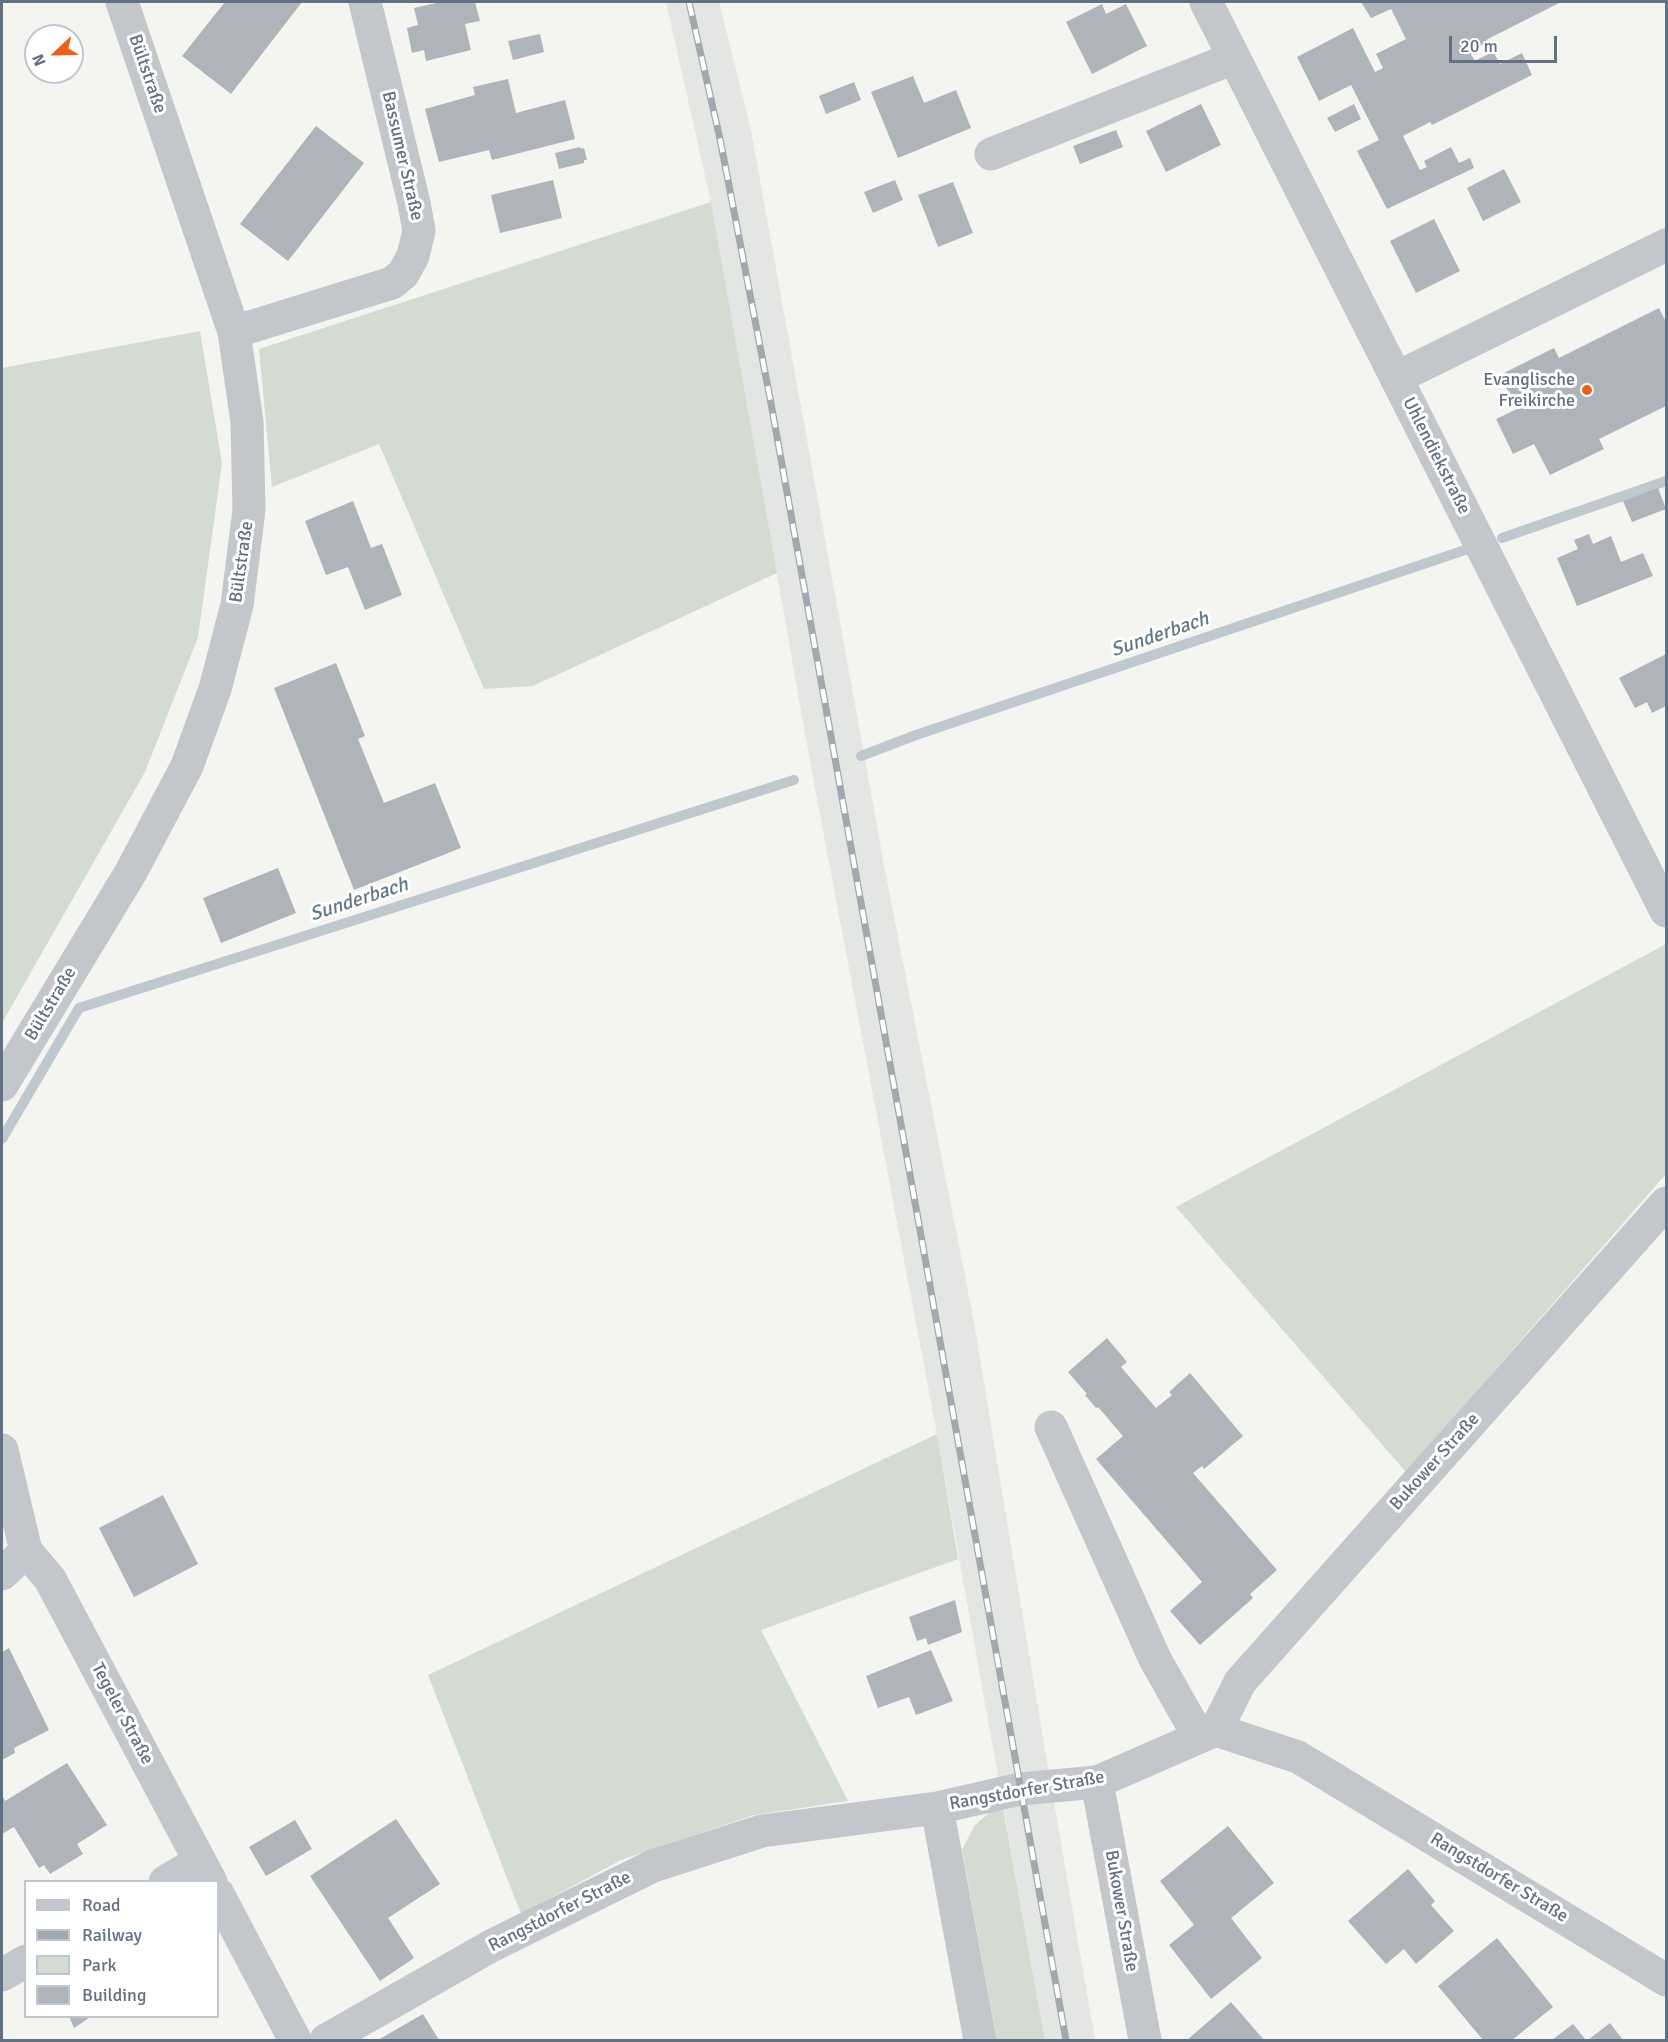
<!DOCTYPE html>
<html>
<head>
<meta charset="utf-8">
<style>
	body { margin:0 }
	#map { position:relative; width:1668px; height:2042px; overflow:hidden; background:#f4f4f0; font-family:Signika,sans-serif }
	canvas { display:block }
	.frame { position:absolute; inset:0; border:3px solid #617082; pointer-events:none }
	.legend { position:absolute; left:24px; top:1880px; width:195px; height:138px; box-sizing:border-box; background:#fff; border:2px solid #c0c6cd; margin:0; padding:8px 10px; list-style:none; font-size:18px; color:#617082 }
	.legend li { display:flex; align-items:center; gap:12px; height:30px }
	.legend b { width:30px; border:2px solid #c0c6cd }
	.north { position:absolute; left:24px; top:24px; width:60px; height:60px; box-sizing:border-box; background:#fff; border:2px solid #c0c6cd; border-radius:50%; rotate:248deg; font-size:16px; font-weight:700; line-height:24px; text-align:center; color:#617082 }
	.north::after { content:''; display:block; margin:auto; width:21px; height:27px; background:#eb5f19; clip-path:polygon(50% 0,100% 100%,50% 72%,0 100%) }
	.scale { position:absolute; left:1449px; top:36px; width:108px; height:27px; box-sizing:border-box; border:3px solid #617082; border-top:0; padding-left:8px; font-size:18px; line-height:21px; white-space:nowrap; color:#617082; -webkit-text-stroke:4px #fff; paint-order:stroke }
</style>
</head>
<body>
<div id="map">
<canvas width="1668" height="2042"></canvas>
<div class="frame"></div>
<ul class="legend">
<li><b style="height:8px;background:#c3c6ca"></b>Road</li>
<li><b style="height:8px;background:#a3a8ae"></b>Railway</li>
<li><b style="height:16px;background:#d4dbd0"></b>Park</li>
<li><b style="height:16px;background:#aeb4ba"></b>Building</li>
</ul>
<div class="north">N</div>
<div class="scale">20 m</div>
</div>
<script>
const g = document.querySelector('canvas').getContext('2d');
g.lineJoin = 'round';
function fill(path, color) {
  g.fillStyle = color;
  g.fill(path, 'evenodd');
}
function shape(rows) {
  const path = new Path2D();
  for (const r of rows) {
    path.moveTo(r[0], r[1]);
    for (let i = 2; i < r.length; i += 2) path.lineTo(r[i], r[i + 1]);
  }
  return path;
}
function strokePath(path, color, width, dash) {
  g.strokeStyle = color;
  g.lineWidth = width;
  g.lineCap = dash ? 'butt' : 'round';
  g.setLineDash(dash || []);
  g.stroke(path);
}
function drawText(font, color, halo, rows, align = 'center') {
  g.font = font + ' Signika,sans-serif';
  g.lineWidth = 6;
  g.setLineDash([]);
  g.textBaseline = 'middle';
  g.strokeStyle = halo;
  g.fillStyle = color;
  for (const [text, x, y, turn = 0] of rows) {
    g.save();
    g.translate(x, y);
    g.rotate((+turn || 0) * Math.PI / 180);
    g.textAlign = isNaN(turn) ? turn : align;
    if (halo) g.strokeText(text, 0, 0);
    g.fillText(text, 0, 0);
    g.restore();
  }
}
fill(shape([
	[666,2,719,2,750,125,886,876,973,1317,1048,1768,1095,2040,1045,2040,937,1434,811,767,711,202]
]), '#e4e6e3');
fill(shape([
	[711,202,777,573,533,686,484,689,379,444,272,487,259,349],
	[200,331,222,463,198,637,145,772,2,1023,2,368],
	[1666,944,1666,1174,1406,1472,1176,1207],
	[937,1434,958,1559,761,1630,848,1801,754,1815,621,1860,521,1914,428,1675],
	[1002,1802,1045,2040,997,2040,962,1850,974,1826]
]), '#d4dbd0');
strokePath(shape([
	[1502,538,1666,481],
	[861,756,916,735,1471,548],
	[2,1139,79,1008,794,780]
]), '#bfc8ce', 10);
fill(shape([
	[225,2,302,2,231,94,182,56],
	[441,2,475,2,480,21,465,24,471,50,426,61,424,50,412,53,407,28,418,25,414,8],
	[1361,2,1561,2,1486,40,1487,42,1469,51,1475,61,1464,66,1493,52,1500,64,1522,53,1532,75,1432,125,1430,122,1403,136,1420,170,1427,167,1424,161,1451,147,1459,163,1470,158,1474,168,1387,209,1357,151,1379,140,1351,85,1319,101,1297,57,1353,28,1375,72,1383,68,1376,54,1406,39,1391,9,1371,18],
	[1102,4,1106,14,1126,4,1147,46,1092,74,1066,22],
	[540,34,544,52,513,60,508,41],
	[913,76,924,103,956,90,971,128,898,158,871,92],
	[508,79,516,113,565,100,575,139,492,160,489,150,439,162,425,109,475,95,473,87],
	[854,82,861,100,826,114,819,96],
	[1201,104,1221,145,1166,172,1146,131],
	[1354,104,1361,119,1335,132,1327,118],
	[316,126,364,163,288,261,240,224],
	[1116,130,1123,147,1080,164,1073,146],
	[580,147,581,149,584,148,587,160,584,160,584,163,559,169,555,153],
	[1504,169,1521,202,1483,221,1467,188],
	[553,180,562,218,500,233,491,195],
	[895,180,903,200,873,213,864,192],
	[953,182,973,233,938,247,918,195],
	[1434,219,1460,271,1416,293,1390,241],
	[1659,308,1666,322,1666,406,1599,439,1604,449,1550,475,1534,444,1513,454,1496,419,1517,409,1500,375,1554,348,1559,358],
	[1658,488,1666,509,1632,522,1623,501],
	[353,501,371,548,382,544,402,595,365,610,348,567,326,575,305,521],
	[1589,534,1593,544,1611,536,1621,562,1643,553,1653,576,1577,606,1557,558,1578,549,1574,540],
	[1666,654,1666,706,1652,713,1647,702,1635,708,1619,678],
	[336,663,365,736,358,739,384,803,435,783,461,848,354,890,274,688],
	[278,868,296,913,221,943,203,898],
	[1107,1338,1127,1362,1121,1367,1156,1408,1172,1395,1169,1392,1190,1373,1243,1436,1204,1469,1202,1466,1193,1473,1277,1570,1250,1594,1253,1598,1200,1645,1170,1611,1202,1582,1096,1459,1123,1436,1098,1407,1096,1408,1085,1395,1087,1394,1068,1372],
	[163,1495,198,1564,134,1597,99,1528],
	[955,1600,962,1632,928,1645,926,1638,917,1641,909,1617],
	[9,1648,49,1730,14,1748,15,1753,2,1760,2,1652],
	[931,1650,953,1701,916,1715,909,1697,878,1708,866,1676],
	[67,1763,107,1825,77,1844,83,1854,50,1874,44,1865,39,1868,14,1827,2,1834,2,1795,5,1801],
	[396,1819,440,1884,388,1918,414,1958,380,1981,310,1876],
	[295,1820,312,1849,266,1876,249,1847],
	[1228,1826,1274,1883,1231,1918,1262,1958,1211,1999,1169,1945,1194,1925,1160,1881],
	[1408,1869,1435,1901,1431,1905,1454,1931,1416,1964,1404,1949,1386,1964,1348,1921],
	[1497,1938,1553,2007,1512,2040,1483,2040,1438,1986],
	[1231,2002,1264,2040,1187,2040],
	[423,2014,439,2040,378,2040],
	[69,2016,92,2016,74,2028],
	[1610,2023,1623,2040,1588,2040],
	[1573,2024,1586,2040,1552,2040]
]), '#aeb4ba');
strokePath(shape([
	[1206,2,1666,911],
	[991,154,1234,58],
	[234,332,392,283,403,274,413,256,419,231,414,203,365,2],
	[1396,378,1666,245],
	[2,1085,131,872,187,766,215,689,237,605,249,510,247,422,234,332,122,2],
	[1051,1427,1155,1659,1199,1737],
	[2,1450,26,1551,50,1579,211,1882],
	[2,1574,26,1551],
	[1216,1730,1240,1682,1666,1203],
	[1097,1782,1145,2040],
	[937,1808,980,2040],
	[165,1882,200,1861],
	[218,1894,295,2040],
	[2,1975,26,1961],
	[326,2040,491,1946,653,1866,762,1831,937,1808,1020,1789,1097,1782,1216,1730,1298,1757,1666,1980]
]), '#c3c6ca', 33);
const rail = shape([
	[689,2,720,139,770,398,1066,2040]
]);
strokePath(rail, '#a3a8ae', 7);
strokePath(rail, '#fff', 4.5, [14]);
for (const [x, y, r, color] of [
	[1587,390,6,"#eb5f19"]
]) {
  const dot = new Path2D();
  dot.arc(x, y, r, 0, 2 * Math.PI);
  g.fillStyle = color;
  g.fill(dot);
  strokePath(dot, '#fff', 2);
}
drawText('18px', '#617082', '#fff', [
	["Bültstraße",147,74,71],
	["Bassumer Straße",402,156,77],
	["Uhlendiekstraße",1436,456,63],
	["Bültstraße",242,562,-82],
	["Bültstraße",51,1004,-59],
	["Bukower Straße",1435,1462,-48],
	["Tegeler Straße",122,1714,62],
	["Rangstdorfer Straße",1027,1791,-10],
	["Rangstdorfer Straße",1499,1878,31],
	["Bukower Straße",1121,1911,80],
	["Rangstdorfer Straße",560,1912,-27]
]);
drawText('18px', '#617082', '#fff', [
	["Evanglische",1575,380],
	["Freikirche",1575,401]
], 'right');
drawText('italic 20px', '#627987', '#fff', [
	["Sunderbach",1160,635,-19],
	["Sunderbach",359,900,-18]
]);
</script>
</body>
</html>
